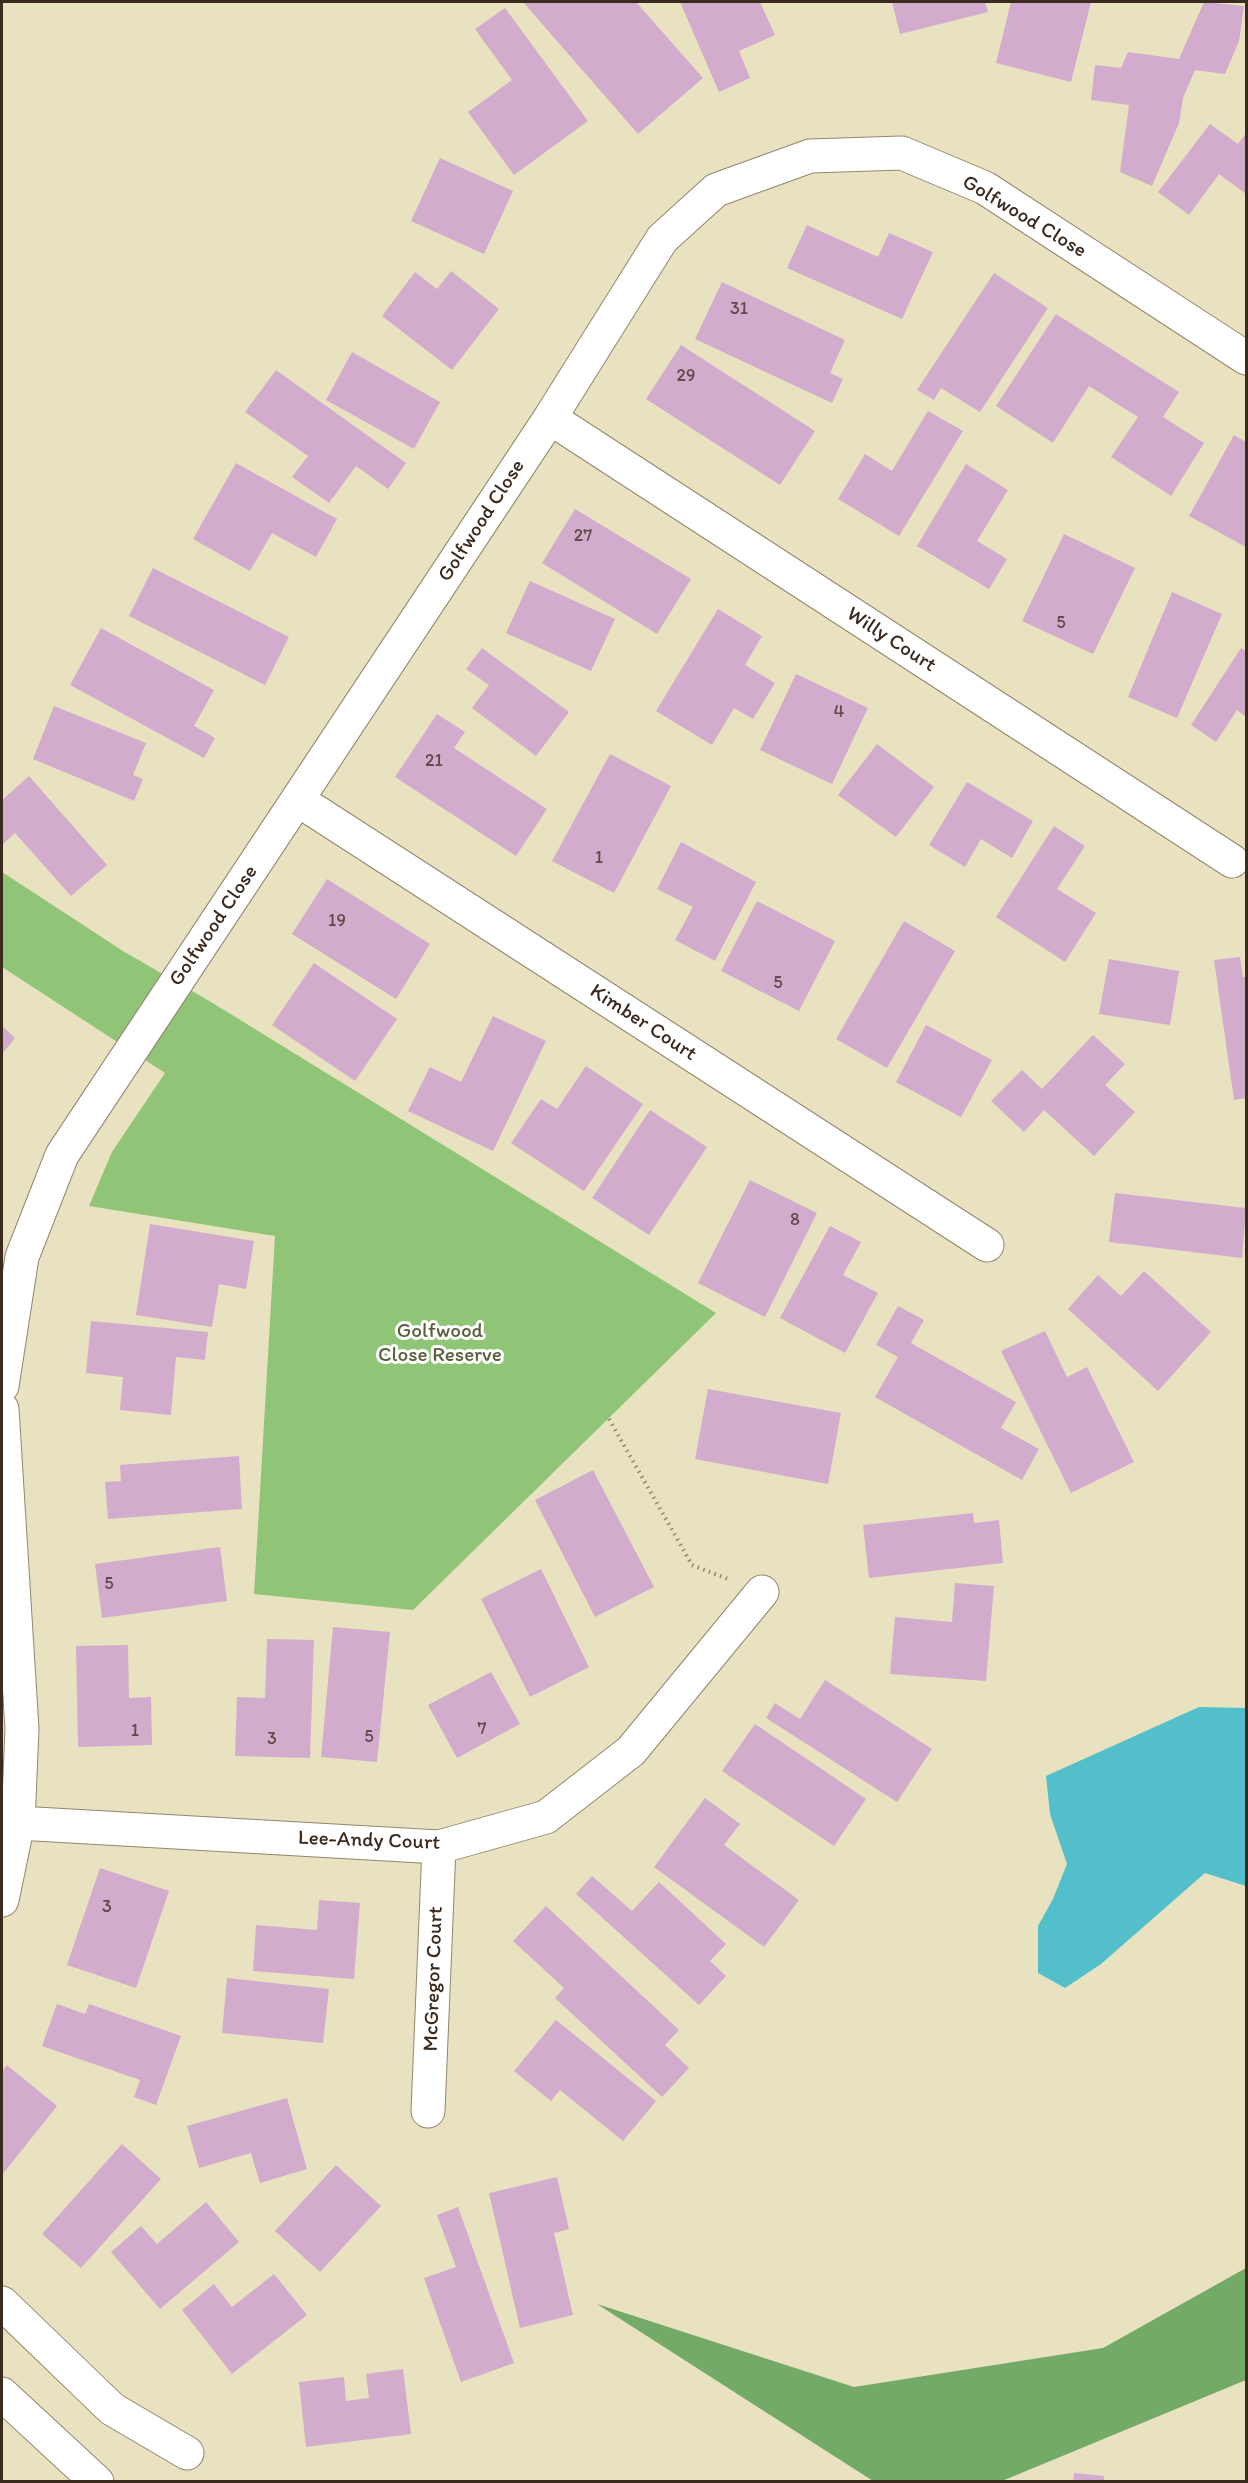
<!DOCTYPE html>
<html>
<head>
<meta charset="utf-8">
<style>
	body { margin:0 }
	#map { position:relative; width:1248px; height:2483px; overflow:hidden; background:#e9e2c0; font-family:Itim,sans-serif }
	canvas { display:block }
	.frame { position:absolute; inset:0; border:3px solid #3b2a1e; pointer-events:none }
</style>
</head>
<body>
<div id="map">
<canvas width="1248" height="2483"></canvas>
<div class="frame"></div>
</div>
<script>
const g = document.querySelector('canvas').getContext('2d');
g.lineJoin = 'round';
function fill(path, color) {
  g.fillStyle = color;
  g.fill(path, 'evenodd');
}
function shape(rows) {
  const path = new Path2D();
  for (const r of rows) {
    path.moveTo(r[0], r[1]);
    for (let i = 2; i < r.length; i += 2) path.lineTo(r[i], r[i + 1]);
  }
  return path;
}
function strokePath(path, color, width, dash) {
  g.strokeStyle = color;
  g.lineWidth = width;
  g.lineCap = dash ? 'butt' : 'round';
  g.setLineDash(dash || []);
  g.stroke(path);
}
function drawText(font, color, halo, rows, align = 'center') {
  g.font = font + ' Itim,sans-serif';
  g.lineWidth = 6;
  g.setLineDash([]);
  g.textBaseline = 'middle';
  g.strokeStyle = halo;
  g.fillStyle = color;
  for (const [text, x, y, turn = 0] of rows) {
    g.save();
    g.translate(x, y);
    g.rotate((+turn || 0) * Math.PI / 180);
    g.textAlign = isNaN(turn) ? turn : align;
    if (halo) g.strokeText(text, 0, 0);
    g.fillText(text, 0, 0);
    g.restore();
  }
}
fill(shape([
	[2,872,123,951,211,1002,716,1313,413,1610,254,1594,275,1236,89,1206,112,1152,165,1073,2,967]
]), '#90c577');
fill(shape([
	[1246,2268,1246,2380,1002,2481,873,2481,597,2304,854,2387,1103,2348]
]), '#74aa68');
fill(shape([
	[1199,1707,1246,1708,1246,1886,1205,1873,1101,1964,1065,1988,1038,1973,1038,1926,1053,1899,1067,1864,1050,1814,1046,1776]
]), '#52bfca');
fill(shape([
	[523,2,636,2,703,78,638,134],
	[680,2,760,2,775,35,739,51,750,78,719,92],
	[892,2,985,2,988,12,900,34],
	[1011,2,1091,2,1071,82,996,63],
	[1204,2,1244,6,1239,41,1225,74,1195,70,1183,98,1179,123,1152,186,1120,172,1129,105,1091,100,1095,65,1121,68,1128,52,1179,59],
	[505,8,588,121,514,175,468,112,512,80,475,29],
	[1210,124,1238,144,1246,133,1246,194,1219,174,1189,215,1158,192],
	[440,158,513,191,484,254,411,221],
	[807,225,878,257,889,233,933,252,902,319,787,268],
	[451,271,499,309,452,370,382,316,415,272,437,289],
	[994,273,1048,308,980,412,941,388,934,400,917,390],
	[722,282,845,340,830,373,843,379,832,403,695,339],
	[1056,314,1179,392,1163,417,1204,443,1171,496,1111,457,1138,417,1089,386,1053,443,996,406],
	[681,345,815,431,780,485,646,399],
	[352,352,440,402,414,449,326,400],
	[276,370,406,463,388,489,356,466,329,503,292,477,308,456,245,412],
	[928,411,963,431,899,536,838,499,865,454,892,471],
	[1234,435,1246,442,1246,547,1189,516],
	[236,463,337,519,316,557,272,533,250,571,193,539],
	[966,464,1008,490,977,541,1007,559,989,589,917,546],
	[575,509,691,579,657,634,542,563],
	[1064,534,1135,568,1093,654,1022,621],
	[153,568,289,637,265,685,129,616],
	[530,581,615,619,591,671,506,633],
	[1172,592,1222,614,1177,718,1128,697],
	[718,609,762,636,745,665,775,683,753,719,734,708,712,745,656,711],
	[101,628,214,690,194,726,215,738,204,758,70,685],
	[482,648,569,712,536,756,472,708,489,685,466,669],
	[1241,648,1246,651,1246,717,1237,710,1216,742,1191,725],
	[796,674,868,708,832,784,760,750],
	[54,706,146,743,133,775,143,779,134,801,33,759],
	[437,714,465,732,454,748,547,809,516,856,395,777],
	[877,744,934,787,896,837,838,795],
	[610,754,671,786,614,893,552,861],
	[29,776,107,865,71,896,15,833,2,845,2,800],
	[967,782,1033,821,1012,858,981,839,965,867,929,845],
	[1054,826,1085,846,1057,889,1096,913,1065,962,996,917],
	[681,842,756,882,715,961,675,940,693,907,657,889],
	[327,879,430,944,396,999,292,934],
	[757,901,835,941,799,1011,721,971],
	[904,921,955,951,887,1068,836,1039],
	[1240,957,1243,977,1246,977,1246,1098,1234,1100,1214,960],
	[1109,959,1179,971,1170,1025,1099,1014],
	[314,963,397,1019,355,1081,272,1025],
	[493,1016,546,1041,493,1151,408,1111,430,1067,461,1082],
	[926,1025,992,1060,961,1117,896,1082],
	[2,1026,15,1038,2,1054],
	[1093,1035,1125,1064,1105,1085,1135,1112,1094,1156,1044,1110,1024,1132,991,1101,1022,1070,1042,1089],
	[586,1066,643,1104,584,1191,511,1143,541,1099,557,1109],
	[650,1110,707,1147,649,1235,592,1198],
	[750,1180,817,1213,765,1317,698,1283],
	[1115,1193,1246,1208,1242,1258,1109,1242],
	[150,1224,254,1241,246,1289,219,1284,212,1327,136,1315],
	[830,1226,861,1242,843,1275,878,1293,845,1353,780,1318],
	[1144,1271,1211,1332,1158,1391,1068,1309,1098,1275,1121,1296],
	[898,1306,924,1320,911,1343,1016,1402,1001,1428,1039,1449,1022,1480,875,1397,898,1357,876,1345],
	[91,1321,208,1332,205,1360,176,1357,171,1415,120,1410,123,1377,86,1373],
	[1045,1331,1067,1377,1087,1367,1134,1462,1071,1493,1001,1351],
	[708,1389,841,1413,828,1484,695,1459],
	[239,1456,242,1509,108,1519,105,1482,121,1481,120,1465],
	[593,1470,654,1587,595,1617,535,1500],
	[973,1513,974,1523,999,1520,1003,1563,869,1578,863,1525],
	[220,1547,227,1601,102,1618,95,1564],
	[541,1569,589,1667,530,1697,481,1599],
	[955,1583,994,1586,986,1681,890,1674,895,1617,952,1622],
	[333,1627,390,1632,377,1762,321,1757],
	[267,1639,314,1640,310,1758,235,1756,237,1697,265,1698],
	[128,1645,129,1698,151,1697,152,1745,78,1747,76,1646],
	[491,1672,520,1724,457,1758,428,1705],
	[825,1680,932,1749,897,1802,766,1718,775,1703,800,1719],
	[755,1724,866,1799,834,1846,722,1771],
	[705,1798,740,1824,724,1845,799,1900,764,1947,654,1867],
	[100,1868,169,1891,136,1988,67,1965],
	[592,1876,632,1911,659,1882,726,1944,710,1961,726,1976,699,2005,576,1894],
	[319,1900,360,1903,354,1979,253,1971,256,1925,317,1930],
	[546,1906,679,2030,665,2045,689,2068,662,2097,555,1998,564,1988,513,1941],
	[227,1978,329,1989,323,2043,222,2033],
	[57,2004,85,2014,89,2004,181,2036,156,2105,134,2097,140,2080,42,2046],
	[556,2020,656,2101,623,2141,560,2090,551,2101,514,2071],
	[7,2065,57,2106,2,2175,2,2072],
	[287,2098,307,2169,260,2183,251,2153,199,2168,187,2126],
	[122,2144,161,2179,81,2268,42,2234],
	[336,2165,381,2206,320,2272,275,2231],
	[557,2177,569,2229,554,2233,573,2315,520,2328,489,2193],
	[206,2202,239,2242,160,2309,111,2252,141,2226,157,2244],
	[458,2207,514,2363,461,2382,424,2278,456,2267,437,2215],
	[274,2274,307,2315,232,2374,182,2310,214,2284,232,2307],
	[403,2369,411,2434,306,2447,299,2382,344,2377,346,2401,369,2398,366,2374],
	[1074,2473,1104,2476,1104,2482,1073,2482]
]), '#d2accc');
const minor = shape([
	[550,418,1232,861],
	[298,800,987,1245],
	[2,1386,22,1257,62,1155,550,418,662,239,716,190,810,156,902,153,985,188,1246,358],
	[2,1409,22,1729,18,1823,2,1900],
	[18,1823,439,1847,546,1817,631,1751,762,1592],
	[428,2111,439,1847],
	[2,2303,112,2409,187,2453]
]);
const major = shape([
	[2,2394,97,2482]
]);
strokePath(minor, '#92866f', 35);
strokePath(major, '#92866f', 35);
strokePath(shape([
	[609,1419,692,1565,728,1579]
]), '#92866f', 4, [1.5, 4.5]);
strokePath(minor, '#fff', 33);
strokePath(major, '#fff', 33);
drawText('18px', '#614a4a', null, [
	["31",739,309],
	["29",686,376],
	["27",583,536],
	["5",1061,623],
	["4",839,712],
	["21",434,761],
	["1",599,858],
	["19",337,921],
	["5",778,983],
	["8",795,1220],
	["5",109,1584],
	["7",482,1729],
	["1",135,1731],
	["5",369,1737],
	["3",272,1739],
	["3",107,1907]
]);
drawText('21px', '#3b2a1e', '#fff', [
	["Golfwood Close",1024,217,31],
	["Golfwood Close",482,521,-57],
	["Willy Court",891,640,33],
	["Golfwood Close",214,926,-56],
	["Kimber Court",643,1023,33],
	["Lee-Andy Court",369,1841,2],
	["McGregor Court",434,1979,-88]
]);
drawText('21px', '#59603d', '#fff', [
	["Golfwood",440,1332],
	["Close Reserve",440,1356]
]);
</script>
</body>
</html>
